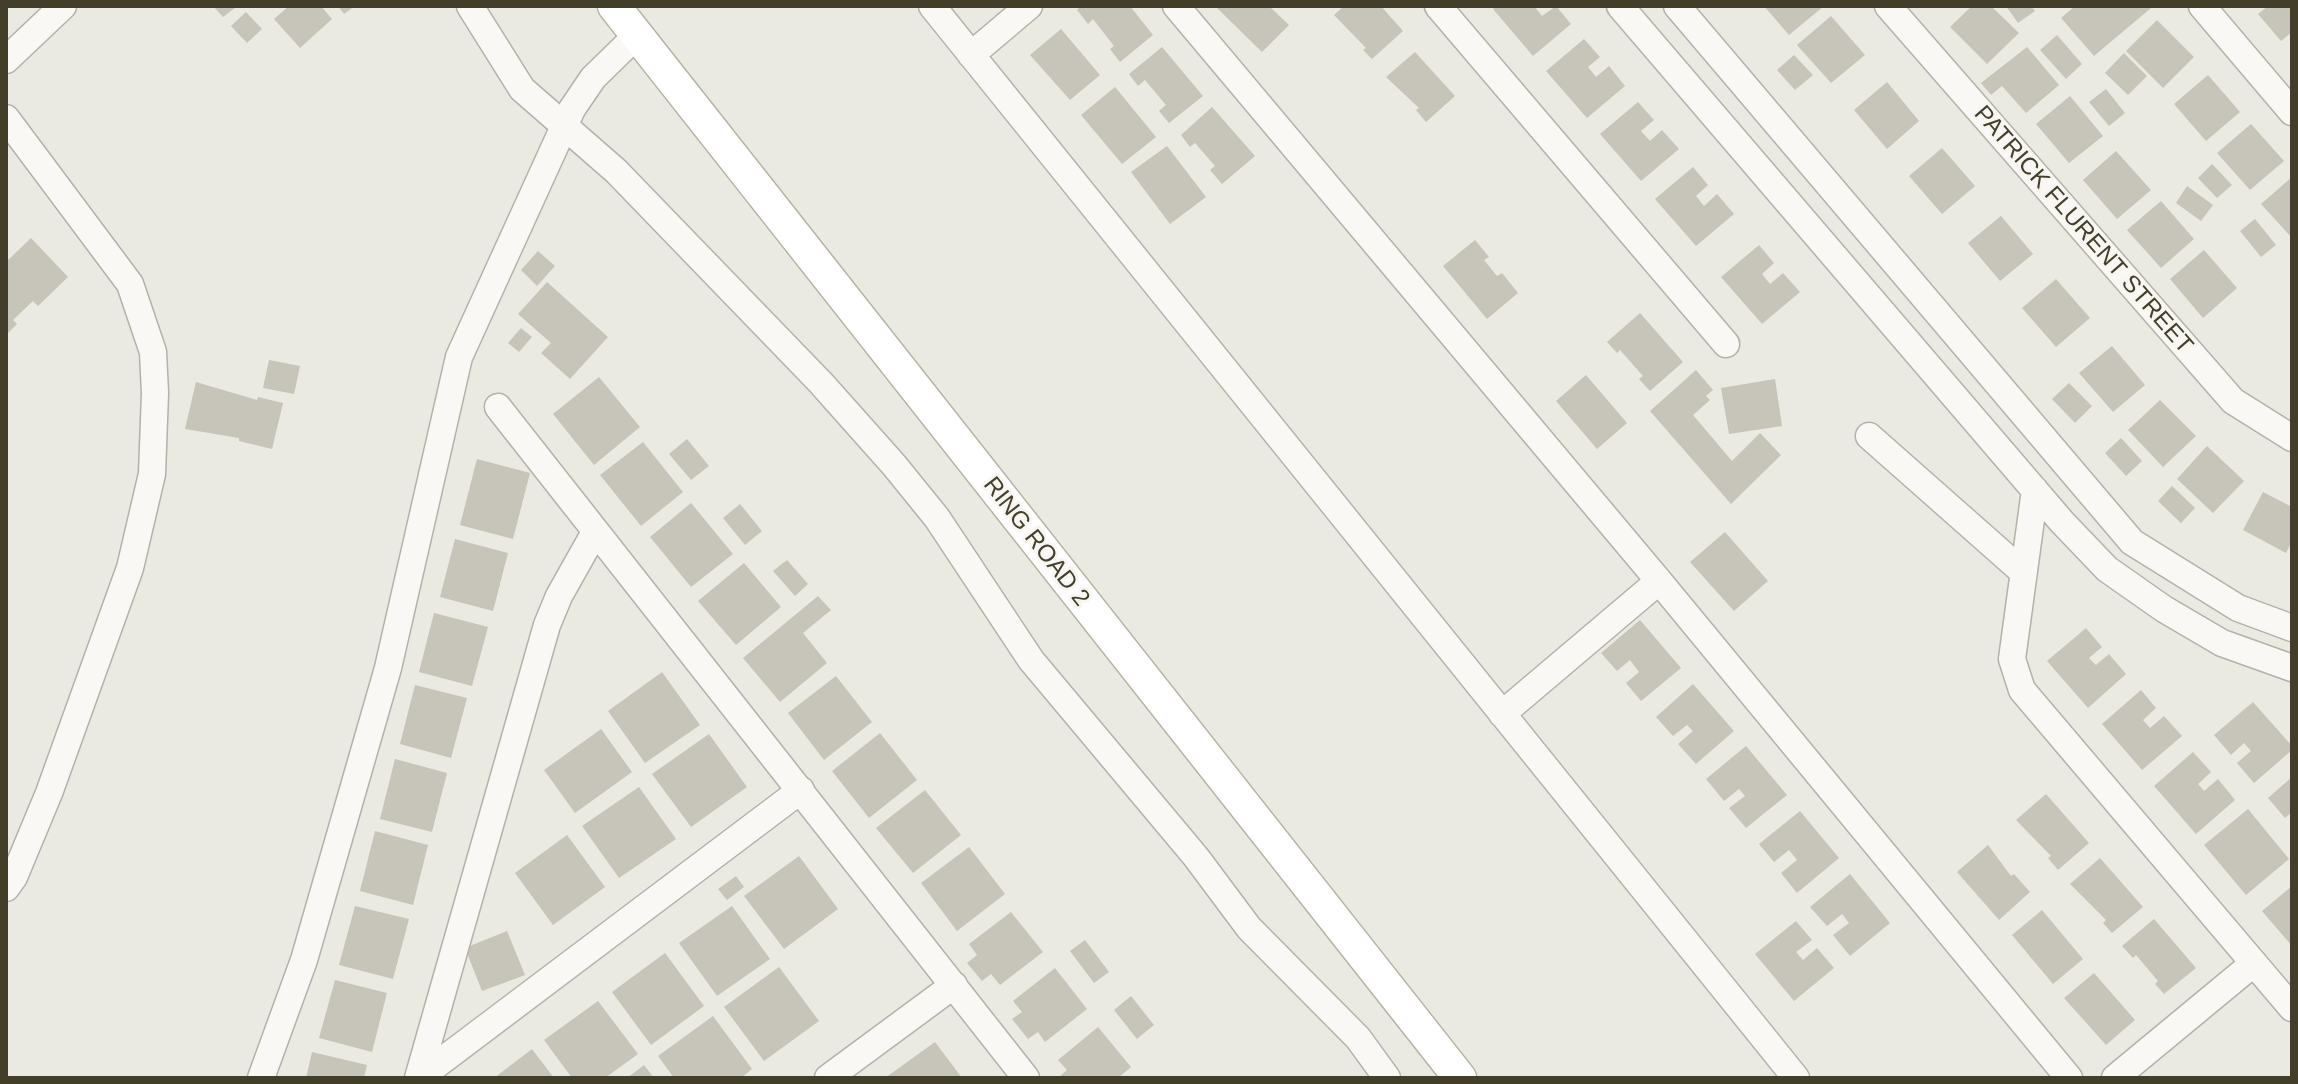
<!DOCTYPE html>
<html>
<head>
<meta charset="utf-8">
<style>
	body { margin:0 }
	#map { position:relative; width:2298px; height:1084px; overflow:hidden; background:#eae9e2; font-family:Arial,sans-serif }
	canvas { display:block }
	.frame { position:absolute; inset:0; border:8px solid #423e2a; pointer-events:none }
</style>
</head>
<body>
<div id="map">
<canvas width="2298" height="1084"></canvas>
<div class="frame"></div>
</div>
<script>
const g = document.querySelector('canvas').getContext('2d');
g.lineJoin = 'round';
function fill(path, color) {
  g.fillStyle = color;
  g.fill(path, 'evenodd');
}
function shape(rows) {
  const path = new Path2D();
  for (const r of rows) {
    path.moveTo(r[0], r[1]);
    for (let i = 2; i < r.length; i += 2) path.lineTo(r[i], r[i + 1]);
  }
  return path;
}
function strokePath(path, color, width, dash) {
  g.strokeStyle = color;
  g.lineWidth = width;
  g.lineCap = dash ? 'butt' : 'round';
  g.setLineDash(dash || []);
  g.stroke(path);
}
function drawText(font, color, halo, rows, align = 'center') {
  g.font = font + ' Arial,sans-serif';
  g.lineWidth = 6;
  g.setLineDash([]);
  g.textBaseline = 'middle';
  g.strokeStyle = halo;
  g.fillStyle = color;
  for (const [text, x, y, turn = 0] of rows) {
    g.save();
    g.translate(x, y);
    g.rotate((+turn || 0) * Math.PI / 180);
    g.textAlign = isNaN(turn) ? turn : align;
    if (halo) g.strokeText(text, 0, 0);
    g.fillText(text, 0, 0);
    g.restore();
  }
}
fill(shape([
	[213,6,233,6,235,8,223,17],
	[289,6,321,6,332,19,300,48,274,19],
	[338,6,355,6,344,14],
	[1081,6,1130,6,1153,35,1120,62,1110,49,1114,46,1093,19,1088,24,1077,10],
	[1215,6,1269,6,1289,25,1262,52],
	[1344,6,1381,6,1403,31,1372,59,1363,50,1366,48,1334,15],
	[1496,6,1534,6,1542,16,1556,6,1571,24,1533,56,1493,9],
	[1764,6,1824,6,1789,35],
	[1972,6,1991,6,2019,33,1987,64,1950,27],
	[2006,6,2031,6,2035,11,2018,23],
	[2075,6,2150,6,2151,8,2094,56,2061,18],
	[2268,6,2292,6,2292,32,2281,41,2258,14],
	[246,12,262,29,247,43,231,26],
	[1831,16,1865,55,1831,83,1797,45],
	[2157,20,2194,57,2163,88,2126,51],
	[1061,29,1100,75,1070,100,1030,55],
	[2057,35,2082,64,2066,79,2040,50],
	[1584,39,1600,57,1588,67,1596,77,1609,66,1625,86,1587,118,1546,71],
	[1162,47,1203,96,1169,123,1159,111,1166,105,1145,80,1138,86,1129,74],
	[2027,47,2059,85,2026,113,2002,86,1991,95,1981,83],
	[1415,52,1455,96,1426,122,1416,110,1419,108,1386,77],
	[2124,53,2147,76,2128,95,2105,73],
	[1794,55,1813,75,1795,90,1777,70],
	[2208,75,2240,112,2206,141,2174,104],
	[1887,82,1919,121,1887,149,1854,110],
	[1115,87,1156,137,1122,164,1081,115],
	[2106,89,2125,113,2109,126,2089,102],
	[2070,96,2103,136,2069,163,2036,124],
	[1638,102,1654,120,1641,131,1650,141,1662,130,1679,149,1641,181,1600,134],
	[1212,107,1255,156,1222,184,1210,170,1215,166,1195,143,1190,147,1181,135],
	[2251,124,2284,161,2250,190,2217,153],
	[1167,146,1206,197,1170,224,1131,172],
	[1942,148,1975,186,1942,214,1909,176],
	[2116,151,2151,190,2117,219,2083,180],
	[2212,164,2232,185,2217,198,2198,178],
	[1693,167,1708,185,1696,196,1704,206,1717,194,1734,214,1696,246,1655,199],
	[2292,177,2292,238,2261,204],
	[2187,186,2213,205,2201,221,2176,203],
	[2161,201,2194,239,2161,268,2127,230],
	[2001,216,2033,254,2000,281,1968,243],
	[2255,219,2276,245,2261,257,2240,231],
	[31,238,68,277,38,306,33,301,13,320,17,324,6,335,6,262],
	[1475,240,1489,257,1484,260,1497,276,1502,273,1518,293,1487,319,1443,266],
	[1759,245,1774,263,1762,274,1770,284,1783,273,1800,292,1762,324,1721,277],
	[2204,250,2237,288,2203,318,2170,279],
	[538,251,555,266,537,286,521,270],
	[2056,279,2090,318,2056,347,2022,308],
	[547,282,608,337,570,379,541,353,551,343,518,314],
	[1640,313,1683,362,1650,391,1639,379,1643,376,1620,350,1617,353,1607,342],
	[521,328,532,337,519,352,508,343],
	[2112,346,2145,385,2113,412,2079,373],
	[269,360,300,366,294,394,263,388],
	[1696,370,1713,390,1706,396,1710,400,1693,415,1732,461,1760,433,1781,455,1731,504,1650,411],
	[1586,375,1627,423,1597,449,1556,401],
	[599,377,640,427,594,465,553,414],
	[1775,379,1782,426,1729,434,1721,388],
	[196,382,257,400,258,397,283,403,272,449,239,441,239,438,185,429],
	[2069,383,2092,406,2075,423,2052,399],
	[2160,400,2196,436,2163,467,2128,430],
	[2121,438,2142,461,2126,476,2105,453],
	[687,439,709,466,691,480,669,454],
	[643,442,683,492,641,526,600,475],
	[2207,446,2244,481,2213,513,2177,479],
	[477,459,530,473,513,539,460,525],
	[2172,486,2195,508,2181,523,2158,501],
	[2263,492,2292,507,2292,541,2286,553,2243,530],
	[691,503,733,554,691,587,650,537],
	[740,504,762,531,745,545,723,518],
	[1725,532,1768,581,1734,611,1690,562],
	[455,539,508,553,493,611,440,597],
	[787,560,808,584,795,596,773,571],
	[744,563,781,607,736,645,698,601],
	[818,596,831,610,803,633,827,663,780,702,743,658],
	[434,613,488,627,472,686,419,672],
	[1640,620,1681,668,1641,701,1626,683,1639,672,1630,660,1617,671,1601,653],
	[2086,628,2102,647,2089,658,2096,665,2109,654,2126,674,2088,708,2047,661],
	[662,672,700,725,645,763,608,711],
	[836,676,872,722,824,760,788,713],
	[1693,684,1734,731,1696,764,1678,744,1693,731,1687,725,1673,736,1656,717],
	[415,685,467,698,451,758,400,744],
	[2141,690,2156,708,2143,720,2150,728,2164,716,2182,736,2142,770,2102,724],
	[2253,702,2292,746,2292,750,2254,783,2237,763,2251,751,2244,743,2231,755,2214,735],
	[601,729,632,772,575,813,544,770],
	[880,733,917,780,869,818,832,771],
	[709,734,747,787,691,827,652,774],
	[1746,746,1787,795,1746,828,1729,808,1745,796,1739,789,1724,801,1706,779],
	[2193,752,2211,772,2198,784,2204,791,2218,779,2235,800,2196,834,2154,786],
	[395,759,447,773,432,832,380,819],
	[2292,777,2292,812,2285,818,2268,798],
	[639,787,676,839,619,878,582,826],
	[925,790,961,835,913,873,876,828],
	[2046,794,2089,843,2058,870,2048,858,2051,856,2016,820],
	[2248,809,2289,859,2246,895,2204,845],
	[1800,811,1839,858,1797,893,1781,873,1797,860,1789,850,1774,862,1759,844],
	[375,831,428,845,413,905,360,891],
	[567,835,605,887,553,925,515,873],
	[1988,845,2011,876,2014,874,2030,892,1999,920,1957,872],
	[969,847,1005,894,957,931,921,883],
	[799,856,838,909,784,949,744,896],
	[2100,858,2143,907,2112,933,2103,923,2106,920,2070,884],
	[1850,874,1890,923,1850,956,1833,935,1849,923,1842,914,1827,926,1810,907],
	[736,876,744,887,727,900,718,889],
	[2292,886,2292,946,2262,911],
	[355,906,409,919,393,979,339,965],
	[732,906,770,959,717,996,679,943],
	[2042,910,2083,959,2053,984,2012,935],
	[1011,912,1043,952,1000,985,991,974,982,981,967,963,977,955,969,944],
	[2154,919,2196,968,2164,994,2155,984,2158,981,2136,955,2133,958,2122,946],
	[1796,921,1812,940,1796,952,1803,960,1817,948,1834,968,1794,1001,1755,954],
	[507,931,525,975,482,991,465,948],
	[1085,940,1109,972,1094,983,1070,951],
	[665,953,704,1006,651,1045,612,992],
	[779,967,819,1021,764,1061,724,1007],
	[1055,968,1087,1009,1045,1042,1038,1032,1028,1039,1012,1019,1022,1012,1013,1001],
	[2094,973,2135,1020,2106,1045,2064,998],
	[335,980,387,993,372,1052,319,1038],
	[1131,996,1154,1025,1137,1039,1114,1010],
	[598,1001,638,1054,605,1078,572,1078,544,1040],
	[713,1016,752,1069,741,1078,674,1078,658,1056],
	[1098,1027,1131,1067,1118,1078,1058,1078,1067,1070,1058,1060],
	[935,1042,962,1078,885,1078],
	[532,1049,554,1078,494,1078],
	[312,1052,367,1065,364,1078,306,1078],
	[644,1065,654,1078,627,1078]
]), '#c7c5b9');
const minor = shape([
	[470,6,522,89,616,171,821,383,894,465,937,518,1031,660,1196,857,1249,928,1358,1038,1387,1078],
	[932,6,1796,1078],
	[1176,6,1659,581,2069,1078],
	[1438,6,1726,344],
	[1620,6,2062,522,2107,569,2164,609,2222,643,2292,668],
	[1677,6,2132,542,2238,608,2292,628],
	[1888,6,2233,401,2292,438],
	[2202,6,2292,112],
	[971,55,1029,6],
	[6,60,63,6],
	[6,118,130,284,153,352,155,393,152,474,130,568,49,793,14,877,6,888],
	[498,407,1026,1078],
	[1869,436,2023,572],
	[2035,490,2012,659,2022,690,2292,1008],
	[1502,714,1659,581],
	[261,1078,304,960,388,668,459,357,572,109,593,78,636,36],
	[418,1078,547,625,559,596,595,532],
	[419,1078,801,790],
	[828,1078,954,985],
	[2115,1078,2254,963]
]);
const major = shape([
	[614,6,1460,1078]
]);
strokePath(minor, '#b4b2a7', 29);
strokePath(major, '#b6b2a1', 35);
strokePath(minor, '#f9f8f5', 26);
strokePath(major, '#fff', 32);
drawText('24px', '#423e2a', '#f8f6f2', [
	["PATRICK FLURENT STREET",2083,230,49],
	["RING ROAD 2",1036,542,52]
]);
</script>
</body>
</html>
